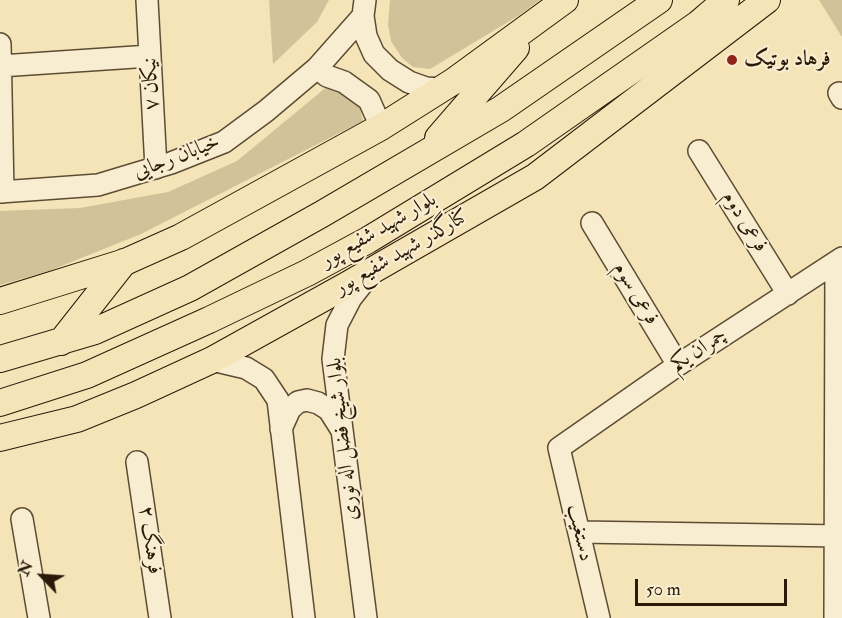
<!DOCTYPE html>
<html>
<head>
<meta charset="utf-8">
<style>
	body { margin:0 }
	#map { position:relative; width:842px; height:618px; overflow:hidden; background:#f4e4b7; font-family:"IM FELL Double Pica",serif }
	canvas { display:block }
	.north { position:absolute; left:12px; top:546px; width:60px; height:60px; -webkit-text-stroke:4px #f8edd0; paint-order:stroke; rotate:295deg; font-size:16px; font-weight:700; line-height:24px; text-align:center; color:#2b1a08 }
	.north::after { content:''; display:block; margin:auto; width:21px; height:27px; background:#2b1a08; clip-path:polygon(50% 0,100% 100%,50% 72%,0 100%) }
	.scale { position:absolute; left:635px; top:579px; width:152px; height:27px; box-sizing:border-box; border:3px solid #2b1a08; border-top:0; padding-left:8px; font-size:18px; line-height:21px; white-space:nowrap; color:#2b1a08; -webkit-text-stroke:4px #f8edd0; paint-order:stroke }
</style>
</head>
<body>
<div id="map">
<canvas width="842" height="618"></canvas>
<div class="north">N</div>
<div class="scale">50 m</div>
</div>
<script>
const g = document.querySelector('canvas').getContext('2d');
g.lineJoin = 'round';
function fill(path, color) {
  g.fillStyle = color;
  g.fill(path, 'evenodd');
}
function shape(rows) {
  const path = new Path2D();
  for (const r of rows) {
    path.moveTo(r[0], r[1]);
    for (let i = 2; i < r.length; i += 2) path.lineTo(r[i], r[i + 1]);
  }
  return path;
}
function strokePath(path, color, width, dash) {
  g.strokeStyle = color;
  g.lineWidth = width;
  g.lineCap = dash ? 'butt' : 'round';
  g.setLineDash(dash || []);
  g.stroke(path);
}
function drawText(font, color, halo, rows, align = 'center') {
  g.font = font + ' "IM FELL Double Pica",Amiri,serif';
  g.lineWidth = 4.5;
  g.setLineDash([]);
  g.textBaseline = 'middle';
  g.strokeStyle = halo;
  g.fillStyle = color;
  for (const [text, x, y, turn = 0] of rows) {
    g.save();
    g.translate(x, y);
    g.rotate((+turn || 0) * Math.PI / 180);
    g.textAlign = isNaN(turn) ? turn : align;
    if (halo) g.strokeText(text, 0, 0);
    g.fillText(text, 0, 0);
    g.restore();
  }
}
fill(shape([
	[269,0,329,0,317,22,273,64],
	[390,0,540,0,518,16,430,69,413,67,402,58,391,41,388,25],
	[819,0,842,0,842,37],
	[329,85,359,104,363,121,141,234,49,271,0,285,0,211,80,208,168,192,237,161]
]), '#d2c299');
const minor = shape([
	[147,0,156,168],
	[363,16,366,36,374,54,390,70,409,82,426,88,440,89],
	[0,44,3,192],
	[0,66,150,56],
	[317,68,327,76,344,82,369,100,381,127],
	[839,93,842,98],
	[699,151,788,294],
	[0,192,98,185,171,163,224,142,266,111,317,68,363,16,365,0],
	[592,223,678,365],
	[212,360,246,368,264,379,278,400,304,618],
	[281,429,290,409,298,402,307,400,318,403,329,410,341,429],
	[137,462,160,618],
	[22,519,39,618],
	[579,532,842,536],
	[366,618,333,359,337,325,351,298,370,274],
	[599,618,559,448,678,365,842,258],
	[835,618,836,262]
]);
const major = shape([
	[438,138,516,48],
	[0,301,125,262,181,237,381,127,454,81,565,0],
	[61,342,124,262],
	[0,359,95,331,190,288,322,214,501,109,659,0],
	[0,403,87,375,209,320,307,273,368,240,526,144,698,24,726,0],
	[0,438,77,419,136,395,212,360,347,285,535,177,767,0]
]);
strokePath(minor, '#5d4c34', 24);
strokePath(major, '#2b1a08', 28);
strokePath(minor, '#f8edd0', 21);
strokePath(major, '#f4e4b7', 26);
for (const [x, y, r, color] of [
	[732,60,6,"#8f2418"]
]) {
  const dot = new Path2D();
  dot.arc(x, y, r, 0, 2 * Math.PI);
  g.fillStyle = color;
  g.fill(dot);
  strokePath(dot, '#f8edd0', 2);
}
drawText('bold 21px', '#2b1a08', '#f8edd0', [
	["فرهاد بوتیک",744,60]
], 'left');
drawText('21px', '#2b1a08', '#f8edd0', [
	["نیکان ۷",152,84,-93],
	["خیابان رجایی",177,158,-21],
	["فرعی دوم",744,222,58],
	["بلوار شهید شفیع پور",379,231,-30],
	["کنارگذر شهید شفیع پور",402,253,-30],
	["فرعی سوم",635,294,59],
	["چمران یکم",699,351,-33],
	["بلوار شیخ فضل اله نوری",344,439,-96],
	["دستغیب",579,533,77],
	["فرهنگ ۲",149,540,82]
]);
</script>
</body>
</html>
